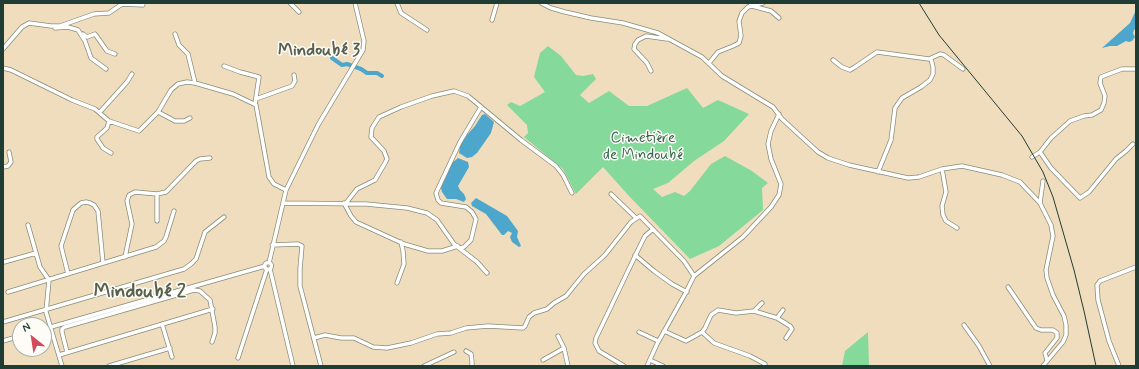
<!DOCTYPE html>
<html>
<head>
<meta charset="utf-8">
<style>
	body { margin:0 }
	#map { position:relative; width:1139px; height:369px; overflow:hidden; background:#f0ddbd; font-family:Mynerve,sans-serif }
	canvas { display:block }
	.frame { position:absolute; inset:0; border:4px solid #1f3d34; pointer-events:none }
	.north { position:absolute; left:12px; top:317px; width:40px; height:40px; box-sizing:border-box; background:#fdfcf7; border:1px solid #a4b0a9; border-radius:50%; rotate:330deg; font-size:11px; font-weight:700; line-height:16px; text-align:center; color:#1f3d34 }
	.north::after { content:''; display:block; margin:auto; width:14px; height:18px; background:#d1495b; clip-path:polygon(50% 0,100% 100%,50% 72%,0 100%) }
</style>
</head>
<body>
<div id="map">
<canvas width="1139" height="369"></canvas>
<div class="frame"></div>
<div class="north">N</div>
</div>
<script>
const g = document.querySelector('canvas').getContext('2d');
g.lineJoin = 'round';
function fill(path, color) {
  g.fillStyle = color;
  g.fill(path, 'evenodd');
}
function shape(rows) {
  const path = new Path2D();
  for (const r of rows) {
    if (r.length === 3) {
      path.moveTo(r[0] + r[2], r[1]);
      path.arc(r[0], r[1], r[2], 0, 2 * Math.PI);
      continue;
    }
    path.moveTo(r[0], r[1]);
    for (let i = 2; i < r.length; i += 2) path.lineTo(r[i], r[i + 1]);
  }
  return path;
}
function strokePath(path, color, width, dash) {
  g.strokeStyle = color;
  g.lineWidth = width;
  g.lineCap = dash ? 'butt' : 'round';
  g.setLineDash(dash || []);
  g.stroke(path);
}
function drawText(font, color, halo, rows, align = 'center') {
  g.font = font + ' Mynerve,sans-serif';
  g.lineWidth = 3;
  g.setLineDash([]);
  g.textBaseline = 'middle';
  g.strokeStyle = halo;
  g.fillStyle = color;
  for (const [text, x, y, turn = 0] of rows) {
    g.save();
    g.translate(x, y);
    g.rotate((+turn || 0) * Math.PI / 180);
    g.textAlign = isNaN(turn) ? turn : align;
    if (halo) g.strokeText(text, 0, 0);
    g.fillText(text, 0, 0);
    g.restore();
  }
}
fill(shape([
	[548,46,561,56,576,75,583,76,593,74,596,79,580,95,589,103,609,91,629,106,647,106,687,88,703,108,718,100,749,114,724,141,694,161,668,183,653,189,662,197,675,192,684,196,690,191,711,164,725,156,752,171,768,183,762,188,763,210,719,246,690,259,629,196,603,167,576,194,563,169,524,137,528,133,527,125,507,105,511,102,520,106,545,92,534,77,540,53],
	[868,332,869,366,842,366,845,351]
]), '#85d99b');
fill(shape([
	[1136,10,1136,28,1134,30,1133,33,1135,37,1132,41,1129,42,1126,41,1117,46,1110,46,1102,48,1130,23],
	[485,114,494,122,491,133,477,153,472,157,467,158,459,153,460,146,466,136,475,126,482,115],
	[458,158,468,162,469,167,458,186,460,190,464,194,466,199,464,202,456,199,447,199,442,192,441,188,452,163],
	[476,198,507,216,518,231,517,237,521,246,519,247,512,242,510,237,512,233,508,231,504,235,502,235,486,214,472,206,471,203]
]), '#4da6cb');
strokePath(shape([
	[332,58,342,65,347,64,361,69,367,73,377,73,382,76]
]), '#4da6cb', 4);
const minor = shape([
	[290,3,299,12],
	[397,3,401,13,427,30],
	[541,3,551,8,565,12,591,18,623,23,658,33,702,57,722,76,773,107,782,119,818,152,828,158,849,165,908,178,919,177,942,169,962,166,1002,175,1020,182,1040,203,1051,225,1053,236,1046,270,1047,278,1053,295,1064,316,1066,325,1066,335,1063,342,1043,366],
	[750,3,752,6,771,11,779,18],
	[492,20,497,3],
	[55,28,68,27,78,30,85,41,91,58,106,69],
	[83,34,87,37,95,34,107,51,115,54],
	[175,34,179,45,188,54,195,83],
	[3,49,22,27,29,23,51,26,60,26,94,14,109,13,122,4,143,5],
	[833,60,842,67,850,70,855,67,877,52,929,59,940,54,944,55,963,69],
	[709,63,718,52,733,46,739,43,741,36,739,21,742,13,748,7,763,3],
	[224,66,240,72,259,77,255,104],
	[3,68,11,70,72,100,95,109,109,121,139,131,158,112,171,90,178,84,187,82,195,83,233,94,256,105,269,177,274,184,286,190],
	[651,71,647,63,634,49,635,44,638,40,646,36,667,39],
	[256,99,292,86,295,81,294,75],
	[100,112,127,82,132,74],
	[158,112,175,121,184,121,190,118],
	[109,121,107,128,97,137,97,139,103,148,111,153],
	[1040,152,1051,168,1080,198,1089,192,1116,159,1126,151,1133,144],
	[1032,157,1040,152,1051,138,1070,121,1084,116,1092,115,1101,110,1104,103,1105,96,1100,83,1101,77,1122,69,1136,69],
	[3,167,8,166,11,162,9,152],
	[942,169,946,192,942,206,943,215,946,221,957,228],
	[878,172,891,140,895,108,902,98,921,87,930,80,933,74,933,67,931,59],
	[157,194,157,221],
	[611,194,636,218],
	[283,203,366,204,407,208,427,213,437,220,454,244,477,262,487,273],
	[344,203,351,216,356,222,404,244,428,251,442,251,458,246],
	[346,203,357,189,375,180,385,163,387,159,384,151,371,137,372,128,379,117,401,107,432,96,454,91,468,96,521,140,556,166,563,175,572,193],
	[1040,203,1043,181],
	[28,225,40,267,49,280,46,312,62,366],
	[272,245,298,244,302,246,300,269,300,286,321,366],
	[460,248,464,247,471,240,476,219,472,212,466,207,441,203,438,200,436,193,460,142,481,107],
	[635,255,654,271,672,284,687,292],
	[125,257,132,224,127,201,129,195,135,192,157,194,166,192,196,161,200,159,210,158],
	[4,262,36,253],
	[268,266,3.5],
	[269,263,286,190,318,125,363,50,364,41,355,3],
	[270,269,293,366],
	[68,274,61,246,73,210,81,203,86,202,90,203,94,205,98,211,103,263],
	[397,283,404,264,403,251,401,242],
	[1008,287,1036,328,1041,330,1053,330,1057,333,1057,338,1045,353,1047,360],
	[8,292,156,247,164,241,166,237,174,211],
	[754,311,762,303],
	[777,318,783,310],
	[3,322,184,269,191,264,196,259,205,232,224,217],
	[162,324,172,357],
	[964,325,979,346,990,366],
	[44,329,265,266],
	[664,331,686,341,702,332,705,328,711,315,718,310,736,313,754,311,777,318,790,326,792,329,786,338],
	[639,332,658,341],
	[702,332,714,343,750,356,765,364],
	[558,336,564,348,568,366],
	[314,338,325,335,341,338,354,338,373,347,387,348,411,343,437,334,451,333,466,328,488,326,523,328,525,326,529,317,534,313,547,309,554,303,566,296,584,274,605,255,631,222,640,216,684,261,694,276],
	[3,341,20,336],
	[466,351,471,354,472,362,472,366],
	[67,352,62,332,62,329,65,327,194,290,200,291,210,300,215,327,215,333,212,342],
	[59,355,213,309],
	[238,358,267,269],
	[543,360,564,348],
	[650,360,663,366],
	[109,366,170,348],
	[424,366,454,352],
	[624,366,599,351,595,343,596,338,638,250,645,236,652,230],
	[647,366,657,344,685,294,694,276,743,237,771,207,779,195,781,184,771,159,768,144,771,131,779,114],
	[1119,366,1109,341,1098,300,1097,285,1100,281,1136,267]
]);
strokePath(minor, '#888d78', 5);
strokePath(minor, '#fff', 3.5);
strokePath(shape([
	[919,3,939,35,1022,136,1043,172,1053,197,1074,270,1084,311,1096,366]
]), '#1f3d34', 1);
drawText('15px', '#38644e', '#fdfcf7', [
	["Cimetière",643,139],
	["de Mindoubé",643,156]
]);
drawText('bold 17px', '#58604e', '#fdfcf7', [
	["Mindoubé 3",319,51]
]);
drawText('bold 19px', '#58604e', '#fdfcf7', [
	["Mindoubé 2",140,293]
]);
</script>
</body>
</html>
